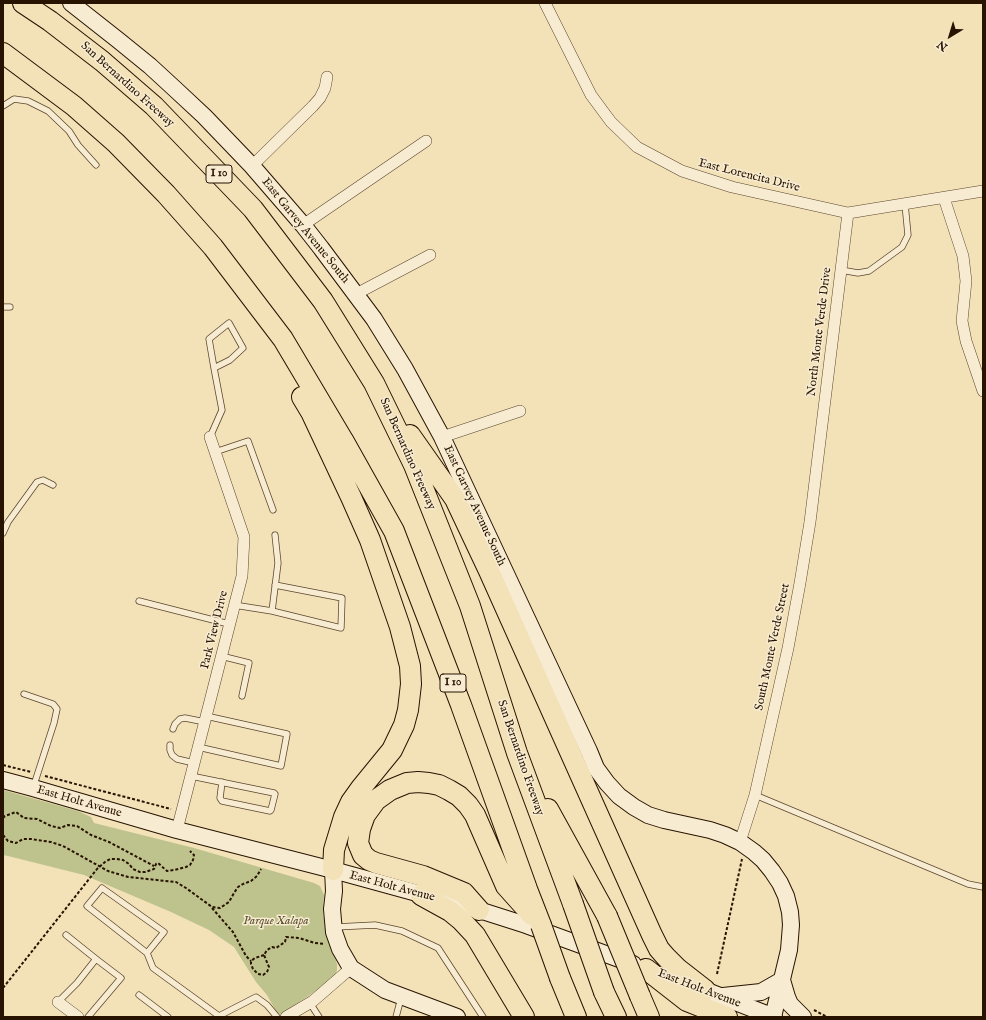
<!DOCTYPE html>
<html>
<head>
<meta charset="utf-8">
<style>
	body { margin:0 }
	#map { position:relative; width:986px; height:1020px; overflow:hidden; background:#f3e1b8; font-family:"IM FELL English",serif }
	canvas { display:block }
	.frame { position:absolute; inset:0; border:4px solid #271300; pointer-events:none }
	.north { position:absolute; left:930px; top:16px; width:40px; height:40px; -webkit-text-stroke:3px #f7ecd1; paint-order:stroke; rotate:218deg; font-size:11px; font-weight:700; line-height:16px; text-align:center; color:#271300 }
	.north::after { content:''; display:block; margin:auto; width:14px; height:18px; background:#271300; clip-path:polygon(50% 0,100% 100%,50% 72%,0 100%) }
</style>
</head>
<body>
<div id="map">
<canvas width="986" height="1020"></canvas>
<div class="frame"></div>
<div class="north">N</div>
</div>
<script>
const g = document.querySelector('canvas').getContext('2d');
g.lineJoin = 'round';
function fill(path, color) {
  g.fillStyle = color;
  g.fill(path, 'evenodd');
}
function shape(rows) {
  const path = new Path2D();
  for (const r of rows) {
    path.moveTo(r[0], r[1]);
    for (let i = 2; i < r.length; i += 2) path.lineTo(r[i], r[i + 1]);
  }
  return path;
}
function strokePath(path, color, width, dash) {
  g.strokeStyle = color;
  g.lineWidth = width;
  g.lineCap = dash ? 'butt' : 'round';
  g.setLineDash(dash || []);
  g.stroke(path);
}
function drawText(font, color, halo, rows, align = 'center') {
  g.font = font + ' "IM FELL English",serif';
  g.lineWidth = 3;
  g.setLineDash([]);
  g.textBaseline = 'middle';
  g.strokeStyle = halo;
  g.fillStyle = color;
  for (const [text, x, y, turn = 0] of rows) {
    g.save();
    g.translate(x, y);
    g.rotate((+turn || 0) * Math.PI / 180);
    g.textAlign = isNaN(turn) ? turn : align;
    if (halo) g.strokeText(text, 0, 0);
    g.fillText(text, 0, 0);
    g.restore();
  }
}
fill(shape([
	[3,790,78,811,91,817,94,823,194,848,314,883,320,886,324,895,323,911,325,928,337,964,337,970,335,977,323,986,281,1014,277,1013,267,995,256,982,234,947,209,930,171,912,84,875,8,856,3,855]
]), '#bec28c');
const lane = shape([
	[3,106,14,99,28,101,48,111,69,131,78,145,96,165],
	[841,270,858,273,869,271,902,247,908,235,905,204],
	[3,307,10,307],
	[210,437,222,410,214,368,209,339,229,323,243,348,230,360,214,368],
	[215,452,248,441,273,510],
	[3,533,8,522,37,482,43,480,53,485],
	[275,535,278,563,272,611,341,628,342,598,275,585],
	[139,601,229,624],
	[234,605,272,611],
	[221,656,249,663,242,696],
	[24,694,53,704,57,709,54,723,33,788],
	[173,729,175,724,180,719,185,718,205,722],
	[170,745,170,750,172,755,177,759,194,763],
	[198,747,281,766,287,734,206,716],
	[191,776,274,793,275,794,271,810,270,811,222,801,220,798,222,782],
	[755,795,968,884,983,887],
	[336,927,375,925,402,931,438,948,483,1017],
	[147,953,164,932,102,888,87,906,147,953,153,968,219,1016,256,997,267,1005,277,1017],
	[139,995,168,1017],
	[58,1002,77,983,96,959,66,935],
	[310,1003,319,1017],
	[88,1017,121,978,96,959],
	[396,1017,401,998]
]);
const street = shape([
	[545,3,591,95,611,122,637,147,682,171,732,187,848,213,983,191],
	[252,166,313,106,320,98,325,88,327,77],
	[944,198,963,256,966,281,962,321,966,341,983,391],
	[303,225,426,141],
	[356,294,430,255],
	[442,437,520,411],
	[177,830,242,576,244,537,210,437],
	[740,842,755,795,788,648,800,583,810,522,848,213],
	[58,1002,78,1017],
	[286,1017,313,1001,351,968]
]);
const secondary = shape([
	[71,3,118,40,150,66,175,89,204,116,252,166,303,225,321,248,374,319,405,369,442,437,589,751,596,768,607,783,619,796,634,807,648,815,664,820,710,830,725,835,740,842,754,852,763,860,772,871,780,883,786,896,790,912,791,925,789,950,773,1017],
	[3,780,33,788,177,830,333,870,479,910,526,925,633,964],
	[333,870,334,891,332,909,334,932,340,949,351,968,385,990,457,1017],
	[782,980,787,997,790,1004,803,1017],
	[694,986,774,1017],
	[723,996,761,992,782,980]
]);
const highway = shape([
	[23,3,50,21,102,61,154,106,253,209,323,301,374,383,414,465,470,606,517,753,573,904],
	[3,53,74,106,116,143,166,194,213,247,283,339,343,440,394,531,461,705,527,889,541,925],
	[302,397,311,412,351,497,370,540,400,627,410,666,411,684,408,710,404,725,392,750,361,788,351,802,344,817,334,850,333,870],
	[410,435,455,499,489,571,652,935,659,949,666,957,678,969,705,990],
	[548,809,607,916],
	[421,895,450,911,461,920,475,935,524,1017],
	[479,910,464,893,423,876,376,863,369,860,363,855,358,843,360,829,365,815,376,800,390,790,407,783,418,782,429,783,439,785,449,790,459,796,468,805,475,815,506,886,532,915],
	[646,969,687,1001,727,1017],
	[560,978,576,1017],
	[604,992,616,1017],
	[640,996,649,1017]
]);
strokePath(lane, '#5a462e', 7);
strokePath(street, '#5a462e', 12);
strokePath(secondary, '#271300', 18);
strokePath(highway, '#271300', 22);
strokePath(shape([
	[3,765,31,772],
	[45,776,171,809],
	[3,818,5,816,16,812,24,818,37,819,51,826,60,828,68,825,77,826,91,835,109,842,154,866],
	[3,835,8,841,16,843,23,839,31,839,51,842,63,846,108,871,128,877,176,882,186,888,212,907,220,908,229,902,234,893,238,887,243,884,251,881,257,876,261,869],
	[212,908,233,932,246,956,251,961],
	[264,955,255,958,251,961,251,964,253,969,258,974,263,975,267,972,269,967,264,955,267,950,272,947,276,948,285,942,286,937,299,938,315,943,325,944],
	[717,974,742,859],
	[3,988,97,869,105,862,110,859,117,859,123,860,129,864,133,869,140,872,145,872,154,869,156,864,158,863,167,871,174,870,186,867,190,865,193,860,194,855,190,851],
	[814,1010,827,1017]
]), '#271300', 2, [3, 2]);
strokePath(lane, '#f7ecd1', 5.5);
strokePath(street, '#f7ecd1', 11);
strokePath(secondary, '#f7ecd1', 16);
strokePath(highway, '#f3e1b8', 20);
const highwayBridge = shape([
	[573,904,604,992],
	[607,916,640,996],
	[541,925,560,978]
]);
strokePath(highwayBridge, '#271300', 22, []);
strokePath(highwayBridge, '#f3e1b8', 20);
for (const [x, y, w] of [
	[219,174,26],
	[453,683,26]
]) {
  const box = new Path2D();
  box.roundRect(x - w / 2, y - 9, w, 18, 3);
  g.fillStyle = '#f7ecd1';
  g.fill(box);
  strokePath(box, '#271300', 1);
}
drawText('bold 11px', '#271300', null, [
	["I 10",219,174],
	["I 10",453,683]
]);
drawText('12px', '#271300', '#f7ecd1', [
	["San Bernardino Freeway",127,85,42],
	["East Lorencita Drive",749,176,14],
	["East Garvey Avenue South",305,231,51],
	["North Monte Verde Drive",820,332,-83],
	["San Bernardino Freeway",407,454,66],
	["East Garvey Avenue South",474,506,65],
	["Park View Drive",215,630,-76],
	["South Monte Verde Street",773,647,-78],
	["San Bernardino Freeway",520,758,71],
	["East Holt Avenue",79,802,16],
	["East Holt Avenue",392,887,15],
	["East Holt Avenue",699,989,21]
]);
drawText('italic 12px', '#5c5031', '#f7ecd1', [
	["Parque Xalapa",276,922]
]);
</script>
</body>
</html>
